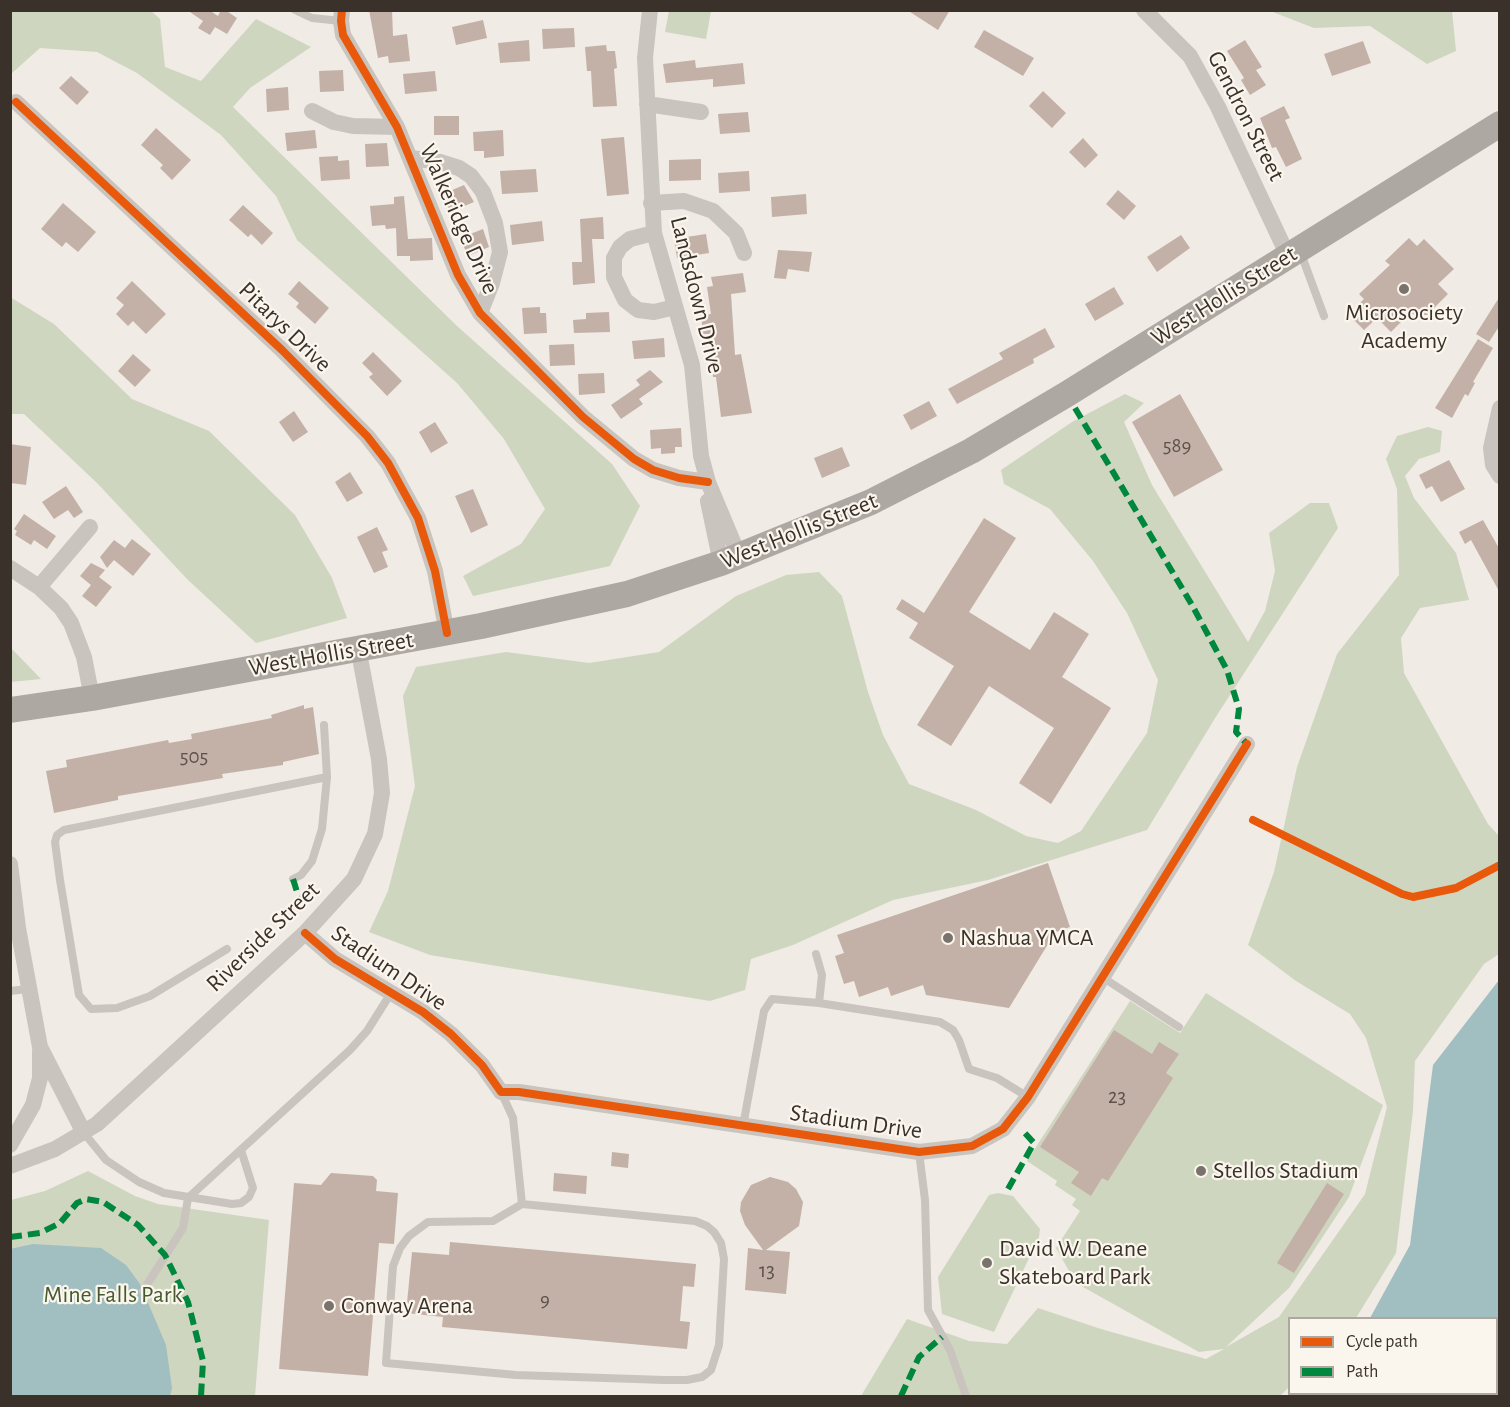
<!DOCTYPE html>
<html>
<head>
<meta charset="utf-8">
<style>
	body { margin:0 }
	#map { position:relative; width:1510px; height:1407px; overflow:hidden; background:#f0ebe5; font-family:"Alegreya Sans",sans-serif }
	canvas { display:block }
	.frame { position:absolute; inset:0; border:12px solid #3b312b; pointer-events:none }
	.legend { position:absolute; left:1288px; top:1317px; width:210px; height:78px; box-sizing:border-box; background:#fbf6ed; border:2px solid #aea79f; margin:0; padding:8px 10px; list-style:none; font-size:18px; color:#3b312b }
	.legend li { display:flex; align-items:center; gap:12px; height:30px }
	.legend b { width:30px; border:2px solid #aea79f }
</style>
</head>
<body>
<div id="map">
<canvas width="1510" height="1407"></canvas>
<div class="frame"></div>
<ul class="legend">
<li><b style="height:8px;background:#e8590c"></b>Cycle path</li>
<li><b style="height:8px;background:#00873e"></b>Path</li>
</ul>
</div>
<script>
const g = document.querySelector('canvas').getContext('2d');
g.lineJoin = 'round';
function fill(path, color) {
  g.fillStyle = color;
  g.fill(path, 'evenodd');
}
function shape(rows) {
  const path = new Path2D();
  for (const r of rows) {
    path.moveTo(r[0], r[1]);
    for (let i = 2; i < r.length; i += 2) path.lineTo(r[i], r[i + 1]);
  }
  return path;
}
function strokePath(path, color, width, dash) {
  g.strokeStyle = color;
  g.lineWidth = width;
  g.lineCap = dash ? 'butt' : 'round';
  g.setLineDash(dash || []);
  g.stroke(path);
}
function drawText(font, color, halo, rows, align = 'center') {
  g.font = font + ' "Alegreya Sans",sans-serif';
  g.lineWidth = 4.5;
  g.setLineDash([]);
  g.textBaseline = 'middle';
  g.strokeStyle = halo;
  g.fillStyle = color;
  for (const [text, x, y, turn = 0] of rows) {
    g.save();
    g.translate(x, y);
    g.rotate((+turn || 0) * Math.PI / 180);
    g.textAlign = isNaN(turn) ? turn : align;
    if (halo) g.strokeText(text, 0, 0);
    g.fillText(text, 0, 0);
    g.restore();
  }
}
fill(shape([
	[11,10,151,11,160,19,165,67,201,81,256,19,311,47,250,88,233,107,457,326,612,464,640,506,610,566,473,596,463,576,521,544,545,509,504,439,457,383,297,240,276,196,221,135,137,73,97,52,40,48,11,74],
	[669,11,711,11,706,39,665,32],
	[1270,11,1452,11,1456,51,1427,64,1370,26,1314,28],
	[10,297,54,324,132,399,209,431,295,515,332,578,347,618,256,643,188,580,97,483,24,414,11,414],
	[1125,394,1144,403,1124,422,1152,485,1248,642,1265,611,1275,571,1269,533,1310,503,1329,503,1338,528,1217,715,1147,830,988,880,893,900,793,945,751,959,745,990,710,1001,430,955,369,932,388,891,415,786,403,696,416,667,506,652,589,663,659,652,736,596,786,575,819,572,842,596,868,692,883,735,909,784,976,810,1026,836,1058,843,1081,831,1147,733,1158,680,1127,613,1093,561,1050,509,1004,484,1001,470,1072,422],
	[1428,427,1442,431,1440,452,1419,459,1405,476,1414,498,1456,553,1469,600,1420,608,1401,638,1404,673,1488,824,1499,836,1499,954,1484,964,1415,1061,1413,1111,1396,1253,1356,1318,1290,1318,1289,1387,1280,1396,861,1396,907,1319,969,1341,1007,1344,1038,1308,1101,1329,1206,1359,1224,1349,1199,1352,1076,1283,1056,1248,1080,1211,1072,1205,1076,1199,1055,1185,1057,1181,1027,1161,1130,1001,1180,1033,1206,993,1383,1105,1349,1197,1289,1288,1226,1347,1279,1317,1365,1194,1387,1107,1366,1038,1350,1014,1296,981,1248,945,1274,872,1297,767,1337,654,1399,575,1397,489,1386,459,1397,436],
	[10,648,11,648,41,679,11,682],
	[88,1171,135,1196,158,1204,269,1220,255,1396,11,1396,11,1200,45,1191],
	[998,1193,1013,1196,1040,1229,1039,1237,994,1332,942,1314,938,1277,989,1195]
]), '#cfd6bf');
fill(shape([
	[1499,980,1499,1396,1297,1396,1302,1394,1496,1394,1496,1318,1370,1318,1410,1245,1433,1065],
	[33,1244,101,1248,126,1265,140,1284,166,1345,172,1388,170,1396,11,1396,10,1249]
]), '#a1bec1');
fill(shape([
	[187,10,209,10,218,16,221,10,225,10,237,18,227,34,215,27,210,35,198,28,203,21],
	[369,10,392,10,393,36,407,34,410,61,389,63,388,56,378,58],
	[907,10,950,10,938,30],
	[483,20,487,38,456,45,452,27],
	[574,28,575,47,543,49,542,29],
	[984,30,1034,58,1023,76,974,47],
	[529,40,530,61,500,63,498,43],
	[1245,40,1262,67,1256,70,1266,85,1250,95,1241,80,1244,78,1227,51],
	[1363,41,1371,63,1332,76,1324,54],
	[606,45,607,51,615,51,617,68,614,69,617,106,593,107,591,71,587,71,585,47],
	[695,60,696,68,743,63,745,84,713,87,713,79,666,83,663,64],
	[343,70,344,91,320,92,319,71],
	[435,71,437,91,405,94,403,74],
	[71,76,89,92,77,105,59,88],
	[288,87,289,110,267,112,266,89],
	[1043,91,1066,113,1052,128,1029,106],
	[1284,106,1290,118,1285,120,1302,159,1286,167,1276,147,1272,148,1260,118],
	[748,112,750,132,720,134,718,114],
	[434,116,459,116,459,135,434,135],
	[156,128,191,160,172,180,160,168,163,165,141,145],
	[315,130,317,148,287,151,285,133],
	[503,130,504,156,484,158,484,151,474,151,473,132],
	[624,137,629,194,607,196,601,139],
	[1083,138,1098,155,1085,168,1069,152],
	[387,143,389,166,366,167,365,144],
	[338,156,338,161,349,160,350,179,321,181,319,157],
	[701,159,701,180,669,181,669,160],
	[536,169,538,192,502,194,500,171],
	[749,171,750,191,719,193,718,173],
	[464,185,474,202,450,212,443,194],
	[1118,190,1136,206,1124,220,1106,204],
	[806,194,807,214,772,217,771,197],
	[404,196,408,239,432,238,433,260,410,261,410,256,397,256,396,228,386,229,385,225,372,226,370,206,394,204,394,197],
	[63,203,96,232,78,252,66,242,62,247,41,229],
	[243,205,273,233,262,245,251,234,248,237,229,220],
	[603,217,604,239,592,239,595,283,573,285,572,262,582,262,580,219],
	[542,221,544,241,512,245,510,225],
	[483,229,489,247,468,256,460,238],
	[706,234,709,253,677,258,674,239],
	[1181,235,1190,248,1157,272,1147,257],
	[1409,238,1417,246,1424,239,1454,269,1438,284,1448,294,1427,315,1409,314,1391,332,1377,318,1364,330,1352,318,1364,307,1360,303,1364,299,1359,294,1390,265,1385,261],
	[778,250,812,252,809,272,788,269,786,279,774,278],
	[743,273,746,292,731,294,735,355,741,354,752,413,721,417,716,377,713,377,710,359,715,358,713,334,703,334,701,315,711,314,707,287,713,286,711,277],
	[132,281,166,314,146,334,133,321,128,326,116,314,124,305,116,298],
	[299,281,329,308,315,324,296,307,299,303,288,294],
	[1114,287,1124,304,1095,321,1085,304],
	[1500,296,1500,325,1489,342,1476,334],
	[540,307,540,313,546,313,547,333,524,334,522,308],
	[609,312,610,332,574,333,573,320,586,319,586,313],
	[1045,328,1055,347,1033,359,1034,363,957,404,948,389,1003,359,999,353],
	[664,338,665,357,634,359,632,341],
	[1478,339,1493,348,1473,382,1475,383,1468,396,1465,394,1452,418,1435,408],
	[574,344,575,365,550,366,549,345],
	[373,352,402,381,387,396,369,377,373,374,362,363],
	[133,354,151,370,135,387,118,371],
	[650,370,663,382,639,399,643,404,621,419,611,405,640,385,636,380],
	[604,373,605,393,579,395,578,374],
	[1180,394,1223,470,1174,497,1132,422],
	[929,401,937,416,911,430,903,415],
	[294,411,308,432,293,442,279,422],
	[435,422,448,443,431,453,419,432],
	[681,428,682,447,675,447,675,453,661,454,661,448,651,449,650,430],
	[10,444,31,447,26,485,11,483],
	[842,447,850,466,822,478,814,458],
	[1449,460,1465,489,1441,502,1432,486,1426,489,1419,475],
	[350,472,363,493,347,502,335,482],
	[66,486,83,512,74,518,68,510,54,519,42,502],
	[473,489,488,525,471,533,455,496],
	[24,514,56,536,47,549,34,540,31,545,15,535,17,531,14,529],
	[984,518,1016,538,969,612,1030,650,1054,612,1089,634,1062,677,1111,708,1051,804,1019,783,1054,728,989,686,951,746,917,725,954,666,909,638,918,623,896,609,902,599,924,613],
	[1483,520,1500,550,1500,593,1471,540,1465,544,1459,532],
	[377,527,388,550,382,552,388,567,374,573,357,537],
	[132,539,151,554,133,576,114,560,107,568,100,557,114,540,125,548],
	[91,563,105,570,99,577,112,587,96,607,82,596,91,585,80,576],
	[304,705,304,709,313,707,319,754,283,762,283,765,222,774,223,778,118,796,118,800,54,813,46,771,67,767,66,760,168,740,169,743,192,739,191,734,272,718,271,715],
	[1048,863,1070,927,1056,932,1058,940,1048,944,1009,1008,926,995,923,985,891,996,888,987,859,997,854,981,844,984,835,956,844,953,837,935],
	[1114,1030,1152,1054,1159,1042,1179,1054,1166,1073,1173,1078,1108,1181,1102,1178,1091,1196,1071,1183,1079,1172,1040,1147],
	[612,1152,629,1154,628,1168,611,1166],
	[331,1173,373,1176,377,1180,376,1191,398,1193,394,1244,379,1243,368,1376,279,1369,294,1183,321,1185],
	[554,1173,587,1176,586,1194,553,1191],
	[770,1177,788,1182,796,1189,803,1202,799,1226,766,1250,790,1252,786,1294,745,1290,748,1248,763,1250,745,1225,740,1211,741,1202,751,1185],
	[1327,1183,1344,1194,1294,1273,1277,1263],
	[450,1242,696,1264,694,1287,683,1286,680,1321,690,1322,687,1349,442,1327,443,1317,406,1313,412,1252,449,1255]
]), '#c3b1a7');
strokePath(shape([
	[295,10,312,18,341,21],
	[1300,251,1324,316],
	[293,879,301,875,312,861,322,829,327,777,324,725],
	[227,949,150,996,117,1008,91,1009,79,995,60,880,55,842,57,835,64,830,327,777],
	[816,954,822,975,819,1003],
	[1102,977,1179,1027],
	[10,991,28,989],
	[501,1092,513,1118,522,1204,695,1221,707,1226,714,1232,721,1243,724,1259,719,1345,711,1370,702,1377,687,1380,664,1380,516,1375,386,1363,393,1266,400,1248,409,1236,428,1222,493,1221,522,1204],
	[743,1126,764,1011,772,999,819,1003,940,1022,953,1030,959,1040,969,1069,997,1078,1028,1097],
	[84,1133,106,1160,139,1182,164,1193,232,1204,241,1203,249,1197,253,1188,241,1150],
	[919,1152,925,1200,928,1310,950,1350,966,1396],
	[143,1291,183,1228,188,1198,350,1050,367,1031,391,993]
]), '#c9c4be', 8);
strokePath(shape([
	[342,10,341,21,343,35,397,127,458,275,480,313,583,417,634,459,653,470,679,478,708,482],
	[650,10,645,58,654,233,692,365,701,456,708,482,739,556],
	[1144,10,1190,56,1218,107,1288,256],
	[16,102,282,350,367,436,388,463,418,518,435,571,447,633],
	[647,104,701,112],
	[312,111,334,122,353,126,397,127],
	[411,158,440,162,459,168,471,176,483,192,495,223,500,252,492,283,480,313],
	[651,203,684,201,713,211,736,233,744,253],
	[654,233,630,239,620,247,614,258,614,277,625,300,638,310,654,312,675,307],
	[1500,408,1491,448,1493,465,1500,476],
	[708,501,721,563],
	[10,568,39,587,61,608,71,623,84,657,92,698],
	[39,587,90,527],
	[10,864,18,928,40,1047,84,1133],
	[305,933,335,959,423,1012,451,1034,482,1065,501,1092,519,1092,919,1152,972,1146,1003,1129,1028,1097,1247,744],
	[10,1145,33,1105,40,1078,40,1051],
	[10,1166,55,1149,97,1124,305,933,354,879,375,834,382,793,379,759,358,647]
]), '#c9c4be', 16);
strokePath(shape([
	[10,710,92,698,481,626,627,594,721,563,871,502,971,451,1067,394,1500,124]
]), '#aea8a3', 26);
strokePath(shape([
	[1075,408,1192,605,1227,670,1239,709,1236,732,1247,744],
	[293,879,297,892,309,901],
	[1008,1189,1034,1143,1022,1130],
	[10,1237,40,1233,60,1223,77,1203,86,1199,103,1202,138,1225,165,1255,188,1302,203,1361,201,1396],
	[901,1396,919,1357,942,1337]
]), '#00873e', 6, [12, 6]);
strokePath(shape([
	[342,10,341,21,343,35,397,127,458,275,480,313,583,417,634,459,653,470,679,478,708,482],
	[16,102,282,350,367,436,388,463,418,518,435,571,447,633],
	[1253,820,1402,894,1413,897,1456,888,1500,865],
	[305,933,335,959,423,1012,451,1034,482,1065,501,1092,519,1092,919,1152,972,1146,1003,1129,1028,1097,1247,744]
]), '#e8590c', 8);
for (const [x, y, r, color] of [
	[1404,289,6,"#7a726c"],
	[948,938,6,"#7a726c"],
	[1201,1171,6,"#7a726c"],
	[987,1263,6,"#7a726c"],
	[329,1306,6,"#7a726c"]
]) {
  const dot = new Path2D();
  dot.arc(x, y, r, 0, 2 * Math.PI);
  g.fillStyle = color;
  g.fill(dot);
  strokePath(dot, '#fbf6ed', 2);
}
drawText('21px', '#5d514a', null, [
	["589",1177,446],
	["505",194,757],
	["23",1117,1097],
	["13",767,1271],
	["9",545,1300]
]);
drawText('24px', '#3b312b', '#fbf6ed', [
	["Gendron Street",1246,116,63],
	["Walkeridge Drive",459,219,66],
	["Landsdown Drive",697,295,76],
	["West Hollis Street",1224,296,-32],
	["Pitarys Drive",285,327,44],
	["West Hollis Street",799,531,-22],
	["West Hollis Street",331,654,-10],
	["Riverside Street",263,937,-44],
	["Stadium Drive",389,968,34],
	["Stadium Drive",856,1122,8]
]);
drawText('24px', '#3b312b', '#fbf6ed', [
	["Microsociety",1404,313,"center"],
	["Academy",1404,341,"center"],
	["Nashua YMCA",960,938],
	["Stellos Stadium",1213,1171],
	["David W. Deane",999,1249],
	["Skateboard Park",999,1277],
	["Conway Arena",341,1306]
], 'left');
drawText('24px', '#455a2e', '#fbf6ed', [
	["Mine Falls Park",113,1295]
]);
</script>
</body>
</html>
